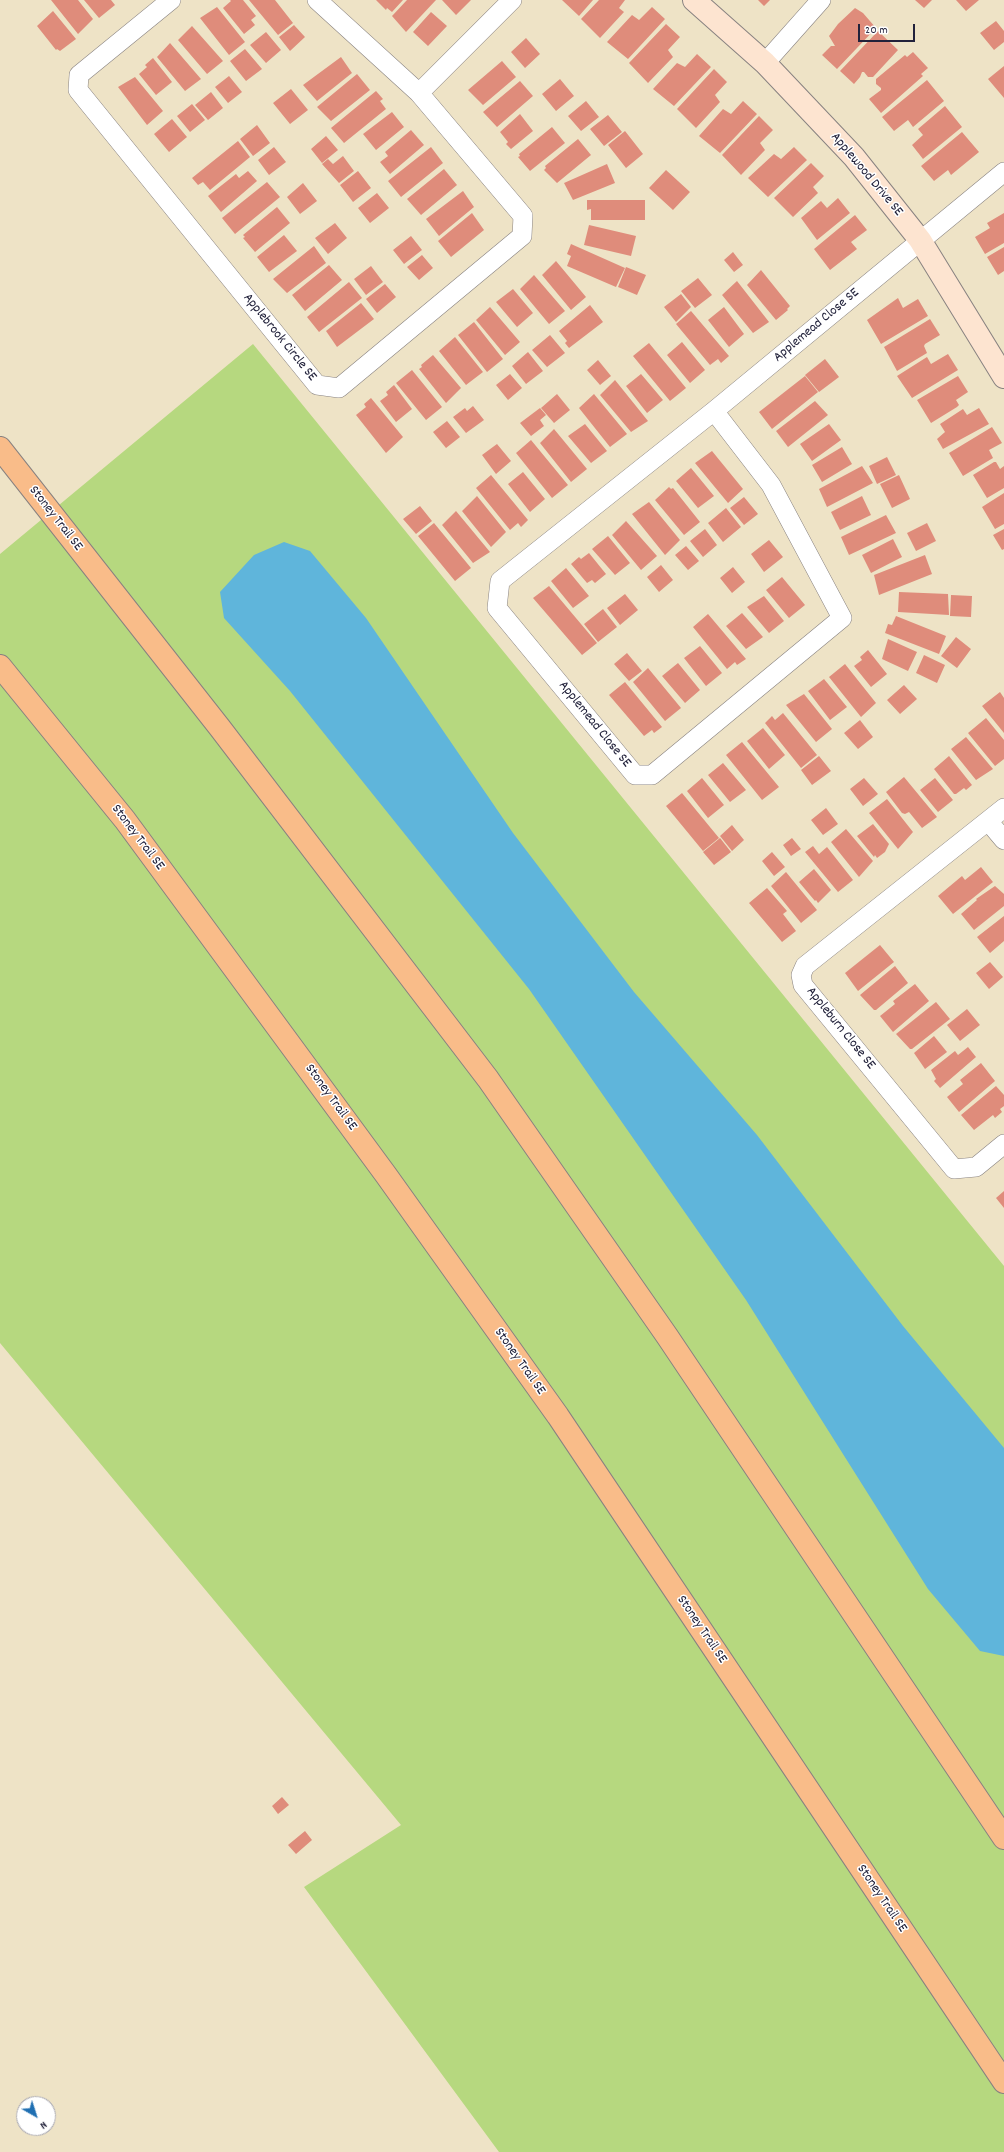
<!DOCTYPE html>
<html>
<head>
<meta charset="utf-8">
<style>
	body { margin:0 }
	#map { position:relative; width:1004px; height:2152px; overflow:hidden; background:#eee3c6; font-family:Dekko,sans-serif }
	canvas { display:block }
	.north { position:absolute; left:16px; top:2096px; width:40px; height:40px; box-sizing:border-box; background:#fff; border:1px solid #a7a7b1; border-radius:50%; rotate:141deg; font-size:11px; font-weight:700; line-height:16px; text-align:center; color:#22223b }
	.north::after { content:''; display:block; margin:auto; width:14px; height:18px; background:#1f6fb2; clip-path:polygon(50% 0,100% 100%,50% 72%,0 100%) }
	.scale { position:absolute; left:858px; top:24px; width:57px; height:18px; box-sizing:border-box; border:2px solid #22223b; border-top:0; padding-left:5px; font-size:12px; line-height:14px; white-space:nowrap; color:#22223b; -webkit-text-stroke:3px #fff; paint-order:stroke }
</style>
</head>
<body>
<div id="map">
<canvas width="1004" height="2152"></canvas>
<div class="north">N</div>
<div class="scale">20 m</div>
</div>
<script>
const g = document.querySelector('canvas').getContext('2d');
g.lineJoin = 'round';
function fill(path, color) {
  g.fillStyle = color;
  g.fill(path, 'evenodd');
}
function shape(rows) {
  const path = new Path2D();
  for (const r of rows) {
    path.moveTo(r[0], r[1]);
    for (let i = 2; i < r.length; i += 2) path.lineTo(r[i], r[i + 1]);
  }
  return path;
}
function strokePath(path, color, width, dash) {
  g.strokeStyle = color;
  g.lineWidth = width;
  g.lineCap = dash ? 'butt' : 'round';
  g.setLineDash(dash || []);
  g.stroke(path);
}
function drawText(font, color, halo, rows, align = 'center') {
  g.font = font + ' Dekko,sans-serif';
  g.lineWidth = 3;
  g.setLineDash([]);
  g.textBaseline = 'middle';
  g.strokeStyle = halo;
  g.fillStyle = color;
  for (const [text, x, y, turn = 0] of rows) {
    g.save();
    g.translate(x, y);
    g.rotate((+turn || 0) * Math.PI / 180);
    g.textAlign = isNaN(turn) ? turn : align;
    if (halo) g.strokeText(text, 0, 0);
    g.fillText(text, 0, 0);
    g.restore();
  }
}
fill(shape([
	[253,344,1004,1266,1004,2152,499,2152,304,1887,401,1825,0,1343,0,554]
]), '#b6d87f');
fill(shape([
	[284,542,310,551,366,618,513,833,634,992,757,1135,903,1326,1004,1448,1004,1656,980,1651,928,1589,746,1300,529,989,290,691,224,618,220,592,254,555]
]), '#5fb5db');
fill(shape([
	[51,0,78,0,93,19,78,34],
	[84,0,111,0,115,5,99,18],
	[230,0,243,0,256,16,251,20,255,25,244,34,223,8,231,1],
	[249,0,275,0,293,23,278,35],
	[376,0,403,0,392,12,387,8,386,10],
	[407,0,436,0,406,32,392,16],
	[442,0,471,0,456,15],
	[562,0,593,0,579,16],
	[599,0,625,0,619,8,624,12,600,38,581,19],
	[758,0,770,0,764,6],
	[915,0,932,0,924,8],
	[956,0,979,0,966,11],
	[217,7,245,42,229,55,200,18],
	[652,7,665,19,628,59,607,42,632,15,639,20],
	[855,8,863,13,876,28,837,69,822,55,831,46,835,46,829,36,838,24],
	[53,11,76,39,60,51,57,49,56,50,37,26],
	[431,12,447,26,428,46,413,32],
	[996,21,1004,31,1004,42,994,50,980,33],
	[666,24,680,37,668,50,673,57,648,83,629,63],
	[294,25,305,37,290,51,279,37],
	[192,26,223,61,207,74,178,40],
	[878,31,898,50,873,77,868,77,864,72,862,72,860,77,854,84,840,71],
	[266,32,281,50,266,63,250,45],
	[526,38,540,54,525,68,511,52],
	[170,43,201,79,185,91,157,57],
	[245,49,262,69,246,81,230,61],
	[913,52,928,68,921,74,923,76,881,113,869,99,881,90,881,88,876,84,876,79,905,55,907,57],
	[697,54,711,67,674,106,653,89,677,63,685,67],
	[341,57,352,73,317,101,303,85],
	[153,58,172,82,156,95,139,74,147,67,145,65],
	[502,61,516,77,483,105,468,90],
	[1004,66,1004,98,988,79],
	[714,69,727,82,715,95,720,102,696,128,677,109],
	[357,74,370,90,331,121,317,107],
	[229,76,242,92,228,103,215,87],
	[135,77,163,111,147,125,118,87],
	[560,79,574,96,556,111,542,94],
	[927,80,944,101,913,127,908,120,894,131,882,117],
	[520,81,533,96,497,127,483,112],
	[291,89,308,110,290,124,273,103],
	[376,91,383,99,380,101,386,109,344,143,331,128],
	[211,92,223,108,208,120,195,105],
	[586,101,599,117,581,131,568,116],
	[743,101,757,114,720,153,699,136,723,109,731,114],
	[192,104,205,120,190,132,177,116],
	[945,106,962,127,923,159,912,145,923,135,918,129],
	[392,112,404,127,376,150,363,134],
	[520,114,533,131,511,149,506,144,508,142,500,132],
	[608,115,622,132,604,146,590,129],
	[759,116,773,130,760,143,765,150,741,175,722,155],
	[172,119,187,137,169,152,154,134],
	[257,125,270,143,253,156,240,139],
	[552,127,565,143,530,171,518,157,520,156,519,154],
	[411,130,424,145,390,174,380,162,388,156,385,152],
	[625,131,643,154,626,168,608,145],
	[962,132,979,152,951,175,948,170,934,181,921,166],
	[326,136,338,150,322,163,311,149],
	[578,139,591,155,557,183,544,170,546,168,545,166],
	[238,141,250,157,210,190,203,182,198,185,192,178],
	[274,147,286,162,269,175,258,160],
	[431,147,443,163,401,197,388,181],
	[794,147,807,160,768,197,748,178,774,154,781,159],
	[343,156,354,171,339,183,322,164,328,159,333,164],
	[811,163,824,176,813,187,818,193,793,217,774,198],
	[607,164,615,183,573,200,564,183],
	[444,169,457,185,421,215,407,199],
	[666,170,690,192,673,210,649,188],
	[248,171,257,181,221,212,208,196,236,174,239,178],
	[358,171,371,188,353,202,340,185],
	[267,182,280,197,235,234,222,218],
	[303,183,317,201,300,214,287,197],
	[463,191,474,207,439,236,426,219],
	[377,193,389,208,370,223,358,208],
	[838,198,850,213,817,240,801,218,821,201,827,208],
	[587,200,645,200,645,220,591,220,591,209,587,210],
	[277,207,290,223,255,252,243,238,245,237,243,235],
	[472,213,484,230,451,257,438,241],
	[1004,213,1004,243,985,254,975,237,990,228,987,223],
	[855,215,867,230,851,242,857,249,830,270,814,249],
	[335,223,347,238,328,254,315,238],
	[589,225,636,236,631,256,584,245],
	[284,235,297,251,269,272,257,257],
	[411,236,422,250,404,264,393,250],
	[571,244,625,268,616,287,567,266,571,256,567,254],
	[314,246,326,263,287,293,273,279],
	[1004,247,1004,271,998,275,987,257],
	[733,252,743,265,734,272,724,260],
	[422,255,433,268,419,280,407,267],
	[556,261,586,297,571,310,542,275],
	[329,265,342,280,305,311,292,295],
	[371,266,383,282,366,295,354,279],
	[626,267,646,275,637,295,618,287],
	[761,270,790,306,787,309,788,310,776,320,747,285],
	[534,275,565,311,549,324,520,289],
	[698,278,712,295,695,308,681,291],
	[737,281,769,322,753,333,722,295],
	[349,282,362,298,319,332,307,317],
	[385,284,396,297,377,313,366,299],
	[513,289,533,313,517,327,496,302],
	[681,294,691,307,676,322,664,307],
	[898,298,903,308,918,299,928,316,881,344,867,320],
	[361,303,374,319,337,347,326,331],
	[590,305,603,322,569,348,565,343,567,341,559,331],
	[490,307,520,342,505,355,476,320],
	[724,307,744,334,729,347,708,320],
	[691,311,729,356,721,363,718,359,710,365,676,324],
	[930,319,940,335,925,344,924,346,927,353,897,371,884,347],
	[474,322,503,359,487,372,458,335],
	[550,335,565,353,547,367,532,350],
	[455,337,483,372,466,385,439,351],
	[682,342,705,370,690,383,667,355],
	[649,343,686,388,670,401,633,356],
	[528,352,543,371,526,384,512,366],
	[948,354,958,370,912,398,897,376,927,357,931,364],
	[433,355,461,388,446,403,419,369,422,367,421,365],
	[825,359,839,377,819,392,805,375],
	[598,360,611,376,600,385,587,370],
	[412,370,442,407,426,420,396,383],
	[510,374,522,388,508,400,496,385],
	[641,374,663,400,647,413,626,386],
	[805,376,818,392,772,429,759,412],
	[958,376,968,392,956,400,959,405,957,407,931,423,917,400],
	[615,380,648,421,631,432,600,395],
	[394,385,412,409,396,422,380,401,388,395,386,392],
	[557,394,570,410,554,423,541,408],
	[594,394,627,434,610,447,579,408],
	[371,398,403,437,386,453,356,415,366,407,364,404],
	[815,401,828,415,788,447,776,431],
	[473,406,484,420,466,433,453,417,465,408,467,411],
	[540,408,546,415,540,420,544,426,531,436,520,423],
	[979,408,989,424,943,449,937,439,945,432,940,424,963,409,967,415],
	[447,421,460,437,446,448,433,432],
	[585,424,607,451,591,463,568,436],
	[829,424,841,440,812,461,800,444],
	[992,427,1002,443,989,450,993,458,963,476,949,453],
	[554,429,587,469,571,482,540,443],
	[531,440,568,485,552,498,516,453],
	[497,444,511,461,496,474,482,455],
	[842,447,852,464,822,482,812,465],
	[712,451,743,489,728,503,695,463],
	[887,457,896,475,877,484,869,466],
	[994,462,996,462,1000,469,1004,466,1004,488,987,498,973,475],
	[862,466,873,483,827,507,819,489],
	[691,468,714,496,698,508,676,481],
	[523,472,545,499,530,512,508,484],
	[491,475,528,520,521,527,518,523,510,530,476,488],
	[899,475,910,499,892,508,880,484],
	[669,487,671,489,673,488,700,522,684,535,655,500],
	[1004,493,1004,524,995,529,982,507],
	[477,496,506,532,491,547,462,511],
	[862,496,871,515,840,530,831,512],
	[744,497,758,514,744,525,730,508],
	[649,502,680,540,665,555,632,514],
	[420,506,432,521,416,534,403,519],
	[726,508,741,527,723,542,708,523],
	[456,511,490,552,473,563,442,525],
	[886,515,896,533,849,555,841,537],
	[626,521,657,556,641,570,612,535],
	[434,523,471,568,455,581,418,536],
	[927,523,936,541,916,551,907,533],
	[705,529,717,545,703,557,690,541],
	[1004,529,1004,549,1002,550,993,535],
	[608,536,630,563,615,575,592,549],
	[893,539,902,557,871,573,862,555],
	[769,540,783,557,764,572,751,554],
	[686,546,699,561,688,570,675,555],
	[589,553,606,574,595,583,592,580,587,583,571,564,579,557,581,559],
	[925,555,932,574,879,595,874,575],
	[661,565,673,580,659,592,647,577],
	[733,567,745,582,732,593,720,578],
	[566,568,589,596,573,608,551,581],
	[782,577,805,605,789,618,766,590],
	[549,586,597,643,582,655,533,598],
	[899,592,948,594,949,615,898,612],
	[625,594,638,610,620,625,607,608],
	[951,595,972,596,971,617,950,616],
	[764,596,784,621,769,633,747,607],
	[603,609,617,627,598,642,584,624],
	[742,613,763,637,746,649,726,626],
	[708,614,746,659,737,665,735,662,727,669,693,627],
	[896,616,946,636,939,654,885,633,888,624,892,625],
	[956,637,971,649,957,668,941,656],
	[888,639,917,652,908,671,882,659],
	[700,646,722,673,706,686,684,658],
	[868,650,887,674,871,687,854,666,862,660,860,657],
	[627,653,642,671,629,681,614,664],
	[924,655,945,665,937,683,916,673],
	[678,663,700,690,685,703,662,676],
	[845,664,876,703,861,717,829,677],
	[648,668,681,708,665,721,633,682],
	[824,679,847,707,830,720,808,691],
	[625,682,662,727,654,733,652,730,644,736,609,695],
	[904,685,917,699,900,714,887,700],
	[1000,692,1004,698,1004,733,982,706],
	[804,694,832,729,816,742,786,705],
	[783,713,817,755,801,768,765,723,772,716,775,720],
	[986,718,1004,740,1004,759,995,766,968,733],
	[860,720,873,737,858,749,844,733],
	[763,728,785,755,769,769,747,741],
	[966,737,993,769,976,780,951,749],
	[742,742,779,787,762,800,726,755],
	[819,756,831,771,812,785,801,770],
	[949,756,972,785,966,790,964,788,956,794,954,794,934,769],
	[723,763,746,790,730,802,708,775],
	[904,777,937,817,922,828,909,812,905,814,902,813,886,792],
	[702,778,724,805,708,818,687,791],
	[864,778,878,794,863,806,850,789],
	[935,778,953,800,938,812,920,790],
	[682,793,719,838,703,851,666,806],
	[887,799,913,832,898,849,869,813],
	[826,808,838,824,823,835,811,820],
	[873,824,889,844,885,852,877,858,875,855,874,857,857,836],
	[732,825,744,840,732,851,720,836],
	[846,829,873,861,859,877,831,842],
	[720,838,731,852,714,865,703,852],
	[792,838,801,849,791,856,783,845],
	[813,846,819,854,827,847,853,880,838,892,805,852],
	[772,852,785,867,774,876,762,861],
	[981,867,993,882,953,914,938,896,962,876,965,880],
	[814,869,831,890,818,903,816,900,815,901,799,882],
	[786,872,817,910,801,923,771,886],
	[995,886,1004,894,1004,906,974,930,961,914,977,900,976,899],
	[767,888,787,911,783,914,796,931,782,942,749,903],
	[1004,916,1004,941,990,953,977,937],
	[880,945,894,962,858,991,845,973],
	[990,962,1003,977,989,989,976,973],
	[895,966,908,983,876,1010,874,1010,860,995],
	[915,984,929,1001,893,1032,880,1016,895,1004,893,1001],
	[936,1002,950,1019,912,1049,910,1049,896,1034],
	[967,1009,980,1025,960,1041,947,1025],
	[934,1036,947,1052,925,1069,914,1053],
	[968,1047,976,1057,940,1088,934,1081,936,1079,931,1070,955,1051,958,1055],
	[981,1063,995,1081,959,1112,947,1097,963,1084,960,1080],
	[996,1086,1004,1095,1004,1106,1000,1109,1002,1112,995,1118,993,1115,974,1130,961,1115],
	[1004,1191,1004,1208,996,1198],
	[282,1797,289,1805,278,1814,272,1806],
	[305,1831,312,1840,296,1854,288,1845]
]), '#df8c7b');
const street = shape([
	[171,0,79,75,78,90,317,385,339,388,522,236,523,216,419,93,317,0],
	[765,63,821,0],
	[419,93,512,0],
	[714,411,771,485,842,618,652,775,635,775,497,608,500,581,714,411,1004,172],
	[1004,808,805,966,801,975,803,985,954,1169,976,1167,1004,1144],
	[988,821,1004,840]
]);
const secondary = shape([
	[694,0,765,63,854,157,920,240,1004,377]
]);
const highway = shape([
	[0,448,220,728,488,1079,667,1336,1004,1838],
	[0,666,125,820,386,1175,558,1416,1004,2082]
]);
strokePath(street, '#888280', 20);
strokePath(secondary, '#888280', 24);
strokePath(highway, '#888280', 24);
strokePath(street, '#fff', 19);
strokePath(secondary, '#fde4d0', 22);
strokePath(highway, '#f9bc89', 22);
drawText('14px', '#22223b', '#fff', [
	["Applewood Drive SE",866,175,50],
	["Applemead Close SE",817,326,-40],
	["Applebrook Circle SE",279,338,51],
	["Stoney Trail SE",55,519,52],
	["Applemead Close SE",594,725,51],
	["Stoney Trail SE",137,838,53],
	["Appleburn Close SE",840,1029,51],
	["Stoney Trail SE",330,1098,54],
	["Stoney Trail SE",519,1362,55],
	["Stoney Trail SE",701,1630,56],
	["Stoney Trail SE",881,1899,56]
]);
</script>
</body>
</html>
